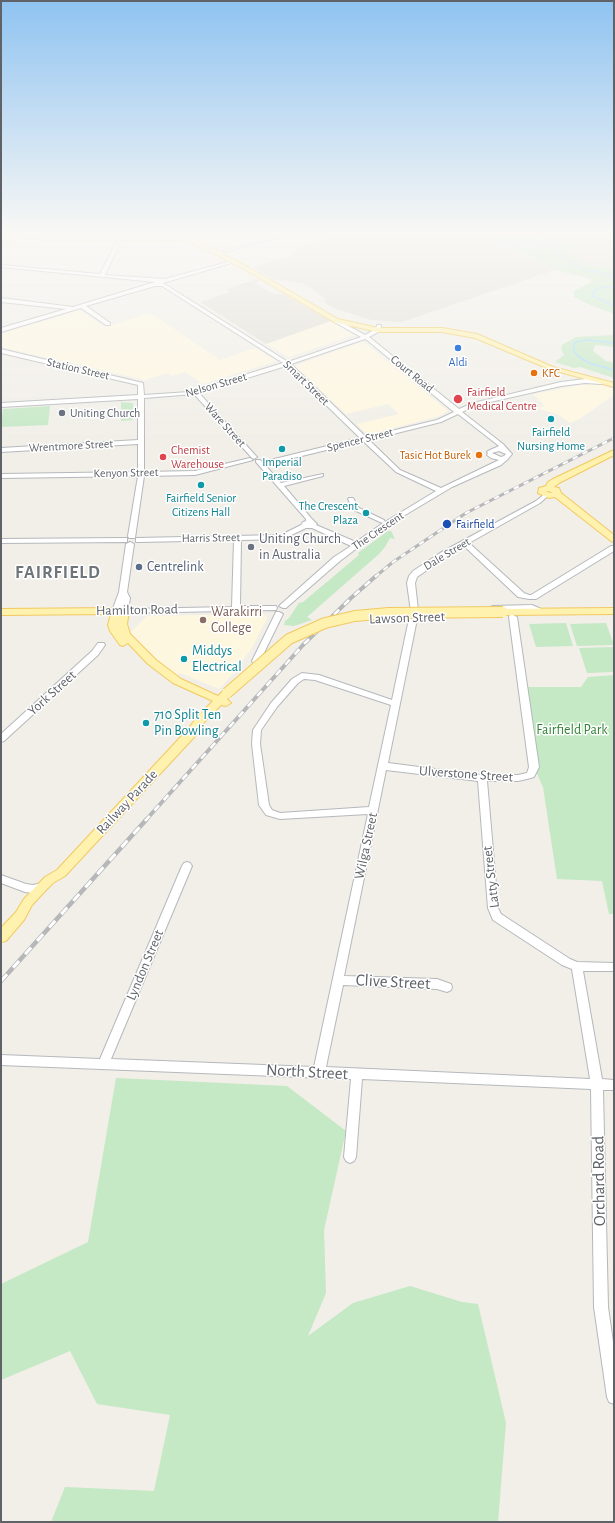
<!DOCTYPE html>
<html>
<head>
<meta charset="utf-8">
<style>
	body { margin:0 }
	#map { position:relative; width:615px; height:1523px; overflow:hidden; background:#f1efe8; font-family:"Alegreya Sans",sans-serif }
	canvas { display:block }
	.frame { position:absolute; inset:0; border:2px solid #5f6368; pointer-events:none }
</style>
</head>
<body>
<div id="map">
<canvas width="615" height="1523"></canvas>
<div class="frame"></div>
</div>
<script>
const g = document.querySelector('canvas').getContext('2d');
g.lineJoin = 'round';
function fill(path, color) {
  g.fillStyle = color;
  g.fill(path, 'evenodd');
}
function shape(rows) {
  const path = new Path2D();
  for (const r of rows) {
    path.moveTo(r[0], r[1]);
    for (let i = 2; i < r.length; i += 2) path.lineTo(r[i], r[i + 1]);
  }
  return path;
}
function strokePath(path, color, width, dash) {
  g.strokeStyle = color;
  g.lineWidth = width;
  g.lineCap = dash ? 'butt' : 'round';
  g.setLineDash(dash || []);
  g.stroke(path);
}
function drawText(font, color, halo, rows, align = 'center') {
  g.font = font + ' "Alegreya Sans",sans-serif';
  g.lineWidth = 3;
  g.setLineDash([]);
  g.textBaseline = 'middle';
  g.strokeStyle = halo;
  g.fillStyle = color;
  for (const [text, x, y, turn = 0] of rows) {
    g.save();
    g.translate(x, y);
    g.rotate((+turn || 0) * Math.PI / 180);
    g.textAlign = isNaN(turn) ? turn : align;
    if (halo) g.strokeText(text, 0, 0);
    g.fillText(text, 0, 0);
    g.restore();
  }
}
fill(shape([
	[80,310,104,327,150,313,220,360,255,348,276,361,203,384,185,372,172,376,167,373,145,380,1,347,1,334],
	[331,321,353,335,289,357,266,344],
	[362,342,364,342,448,411,439,416,368,435,357,424,399,414,388,404,346,414,294,366],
	[591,383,614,389,614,395,579,419,570,423,559,415,537,408,545,406,533,394],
	[263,614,267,618,253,646,237,669,219,689,180,673,177,675,165,667,132,636,131,632,147,616]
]), '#fef7e0');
fill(shape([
	[510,235,614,235,614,268,593,266,583,262,568,252,572,246,568,243,535,236,515,237]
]), '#e0deda');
fill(shape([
	[341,235,480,235,480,236,496,245,535,258,555,270,402,322,371,320,333,308,325,303,325,298,302,283,274,280,252,267,291,256,296,248],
	[257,279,260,281,255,283,274,294,283,294,331,321,266,344,200,302,230,292,226,289]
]), '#e1ded6');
fill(shape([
	[480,235,535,236,562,241,575,247,568,252,583,262,593,266,614,268,614,314,590,305,574,297,574,291,591,282,591,279,555,270,535,258,496,245,480,236],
	[614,335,614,347,595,345,593,351,606,361,614,363,614,378,580,367,574,368,555,362,564,355,561,349,562,345,576,337],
	[121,402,133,403,133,420,121,421],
	[50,406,48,425,1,427,3,409],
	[388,531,391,531,395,539,390,538,385,547,379,554,307,617,312,620,294,626,284,625,285,621,289,618,299,603,303,602,359,555,358,553],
	[566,623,573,646,536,647,529,624],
	[606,623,614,645,577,646,570,624],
	[614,647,614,672,587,673,579,648],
	[614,675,614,914,609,914,602,881,557,879,543,787,534,767,523,687,581,687,588,677],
	[116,1078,287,1086,346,1131,324,1230,326,1293,308,1336,353,1303,410,1286,462,1302,478,1304,506,1423,498,1522,51,1522,65,1487,154,1491,170,1415,97,1404,70,1351,1,1380,1,1284,88,1242]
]), '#c5e8c5');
strokePath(shape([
	[492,235,489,236,500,243,513,240,545,243,556,248,557,254,582,269,599,272,614,278],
	[614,287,599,288,592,292,593,296,614,306],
	[614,343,587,340,575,342,573,350,578,356,589,363,614,370]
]), '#aadaff', 1.5);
const minor = shape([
	[282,235,288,235,217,254,215,253,282,235],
	[120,238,122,239,105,275,165,279,235,260,235,262,163,283,288,362,361,337,334,322,334,320,336,319,365,335,376,329,377,325,381,325,380,331,369,337,459,409,473,403,561,382,585,379,601,380,604,382,601,384,585,383,561,386,477,405,462,412,503,444,512,454,508,459,501,465,452,487,385,527,340,561,286,608,283,608,279,606,334,557,351,546,312,528,306,528,283,539,241,540,240,606,276,606,277,608,276,610,124,613,121,613,120,609,119,613,113,613,112,611,119,592,126,544,130,542,134,544,127,592,130,598,128,609,232,607,234,540,139,542,136,542,136,538,282,535,287,532,301,525,303,522,306,521,306,519,256,462,256,460,260,460,262,462,360,438,286,366,199,393,256,456,257,457,254,459,252,458,194,394,144,398,144,472,195,471,250,458,253,460,195,475,144,476,135,538,129,538,128,536,138,476,1,478,1,474,138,472,138,444,1,452,1,448,138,440,138,399,1,407,1,403,138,395,138,385,1,353,1,349,143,383,144,395,189,392,283,363,162,286,155,286,86,306,110,323,110,325,106,325,81,308,1,332,1,328,66,309,1,302,1,298,73,307,155,282,1,267,1,265,100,274,118,239,120,238],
	[365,339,367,340,454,412,437,420,366,437,291,364,365,339],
	[458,414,499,446,488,451,487,452,488,453,487,455,491,458,499,460,441,488,400,470,369,440,441,422,458,414],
	[363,441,396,472,436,491,385,522,384,520,359,508,353,498,349,498,348,499,354,510,380,522,383,523,356,542,316,525,317,524,311,518,284,486,323,476,323,474,281,483,265,465,363,441],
	[499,451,506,454,504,456,501,457,492,453,499,451],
	[546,493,549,495,540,503,469,543,524,593,529,595,531,595,611,546,614,546,614,551,536,599,529,599,518,597,464,546,446,557,417,577,415,583,418,610,417,612,411,612,407,583,409,576,413,571,440,553,536,501,546,493],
	[124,538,127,538,127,542,1,543,1,539,124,538],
	[532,605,548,612,544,614,531,609,493,610,489,608,493,606,532,605],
	[276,612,279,612,283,614,260,661,256,664,253,663,252,661,276,612],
	[510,615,513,615,517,617,539,767,534,777,531,778,518,781,487,781,498,908,501,914,570,959,577,962,614,963,614,971,583,971,602,1079,614,1080,614,1090,603,1090,608,1307,614,1349,614,1404,609,1402,607,1397,594,1307,591,1089,362,1079,356,1157,354,1161,350,1163,346,1161,344,1157,351,1079,1,1065,1,1055,100,1059,182,866,184,863,187,862,190,863,192,866,111,1059,314,1067,368,814,280,819,266,815,259,805,252,744,253,730,271,703,292,679,302,673,319,675,392,700,409,619,413,617,417,619,388,763,482,775,518,775,527,773,529,767,509,617,510,615],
	[304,679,315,680,391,705,369,807,280,813,272,810,269,805,260,744,261,730,277,707,298,683,304,679],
	[386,770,478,781,488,908,493,920,562,965,572,969,590,1079,326,1067,343,985,437,989,447,992,451,990,452,987,451,984,437,979,344,976,386,770],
	[98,643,104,643,105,645,98,655,4,741,1,742,1,734,92,651,98,643],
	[1,875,26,884,33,885,42,883,46,884,47,887,46,890,33,893,25,892,1,883,1,875]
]);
const major = shape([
	[1,235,172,237,180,236,179,235,191,235,193,236,191,237,248,267,338,319,378,328,442,328,477,334,553,367,614,383,614,387,549,369,475,338,442,332,378,332,334,322,244,269,185,239,172,241,16,239,1,248,1,243,8,239,1,239,1,235],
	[614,450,614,455,559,483,554,487,559,488,561,493,614,535,614,542,611,541,555,497,549,498,538,493,539,488,546,486,548,482,553,479,614,450],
	[546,491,548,491,553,493,550,493,546,491],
	[116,608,127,609,129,611,127,624,130,634,156,660,181,679,218,696,223,691,231,691,232,693,227,699,231,703,226,706,221,705,205,721,197,734,65,876,53,883,46,890,32,905,24,920,6,941,1,942,1,928,16,912,24,899,45,877,57,870,189,728,197,717,213,701,173,683,148,664,128,643,123,646,120,645,110,631,108,625,111,614,1,615,1,609,116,608],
	[614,608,614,614,503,615,498,612,503,609,614,608]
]);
strokePath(minor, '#b5b8bc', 2);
strokePath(major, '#f2c960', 2);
fill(minor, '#fff');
fill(major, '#fff2af');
const railFar2 = shape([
	[375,577,393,562,466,513,614,438]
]);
const railFar1 = shape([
	[145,821,303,645,351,598,376,576]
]);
const rail = shape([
	[1,981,146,820]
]);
strokePath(railFar2, '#b6b7b8', 3);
strokePath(railFar1, '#b6b7b8', 4);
strokePath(rail, '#b6b7b8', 4.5);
strokePath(railFar2, '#fff', 2, [5.5]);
strokePath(railFar1, '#fff', 2.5, [7]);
strokePath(rail, '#fff', 3, [9]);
const majorBridge = shape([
	[227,693,289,639,325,623,355,616,389,613,503,612]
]);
strokePath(majorBridge, '#f2c960', 12, []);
strokePath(majorBridge, '#fff2af', 10);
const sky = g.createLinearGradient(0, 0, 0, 448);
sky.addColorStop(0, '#8fc3f1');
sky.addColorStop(0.52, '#f9f8f5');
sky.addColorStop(1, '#f9f8f500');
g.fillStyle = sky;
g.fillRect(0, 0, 615, 448);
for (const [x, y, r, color] of [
	[458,348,4,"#3f7fe0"],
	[534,373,4,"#e8710a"],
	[458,399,5,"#e0444e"],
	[62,413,4,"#6b7280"],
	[551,419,4,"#0f9aa8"],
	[282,449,4,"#0f9aa8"],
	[479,455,4,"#e8710a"],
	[163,457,4,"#e0444e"],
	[201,485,4,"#0f9aa8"],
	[366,513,4,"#0f9aa8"],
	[447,524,5,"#1a4fb4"],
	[251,547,4,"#6b7280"],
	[139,567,4,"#5c6f8a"],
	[203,620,4,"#8d6e63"],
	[184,659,4,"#0f9aa8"],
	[146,723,4,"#0f9aa8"]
]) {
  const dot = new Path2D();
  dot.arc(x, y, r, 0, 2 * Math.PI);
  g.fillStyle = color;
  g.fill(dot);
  strokePath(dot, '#fff', 1.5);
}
drawText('12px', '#366cbe', '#fff', [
	["Aldi",458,362]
]);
drawText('12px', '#5f6368', '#fff', [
	["Station Street",78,369,13],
	["Court Road",412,374,39],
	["Smart Street",306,383,44],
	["Nelson Street",216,385,-16],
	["Ware Street",225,425,48],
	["Spencer Street",360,440,-14],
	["Wrentmore Street",71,446,-3],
	["Kenyon Street",126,473,-1],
	["The Crescent",378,531,-34],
	["Harris Street",211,538,-1],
	["Dale Street",447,554,-31]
]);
drawText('12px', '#c56008', '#fff', [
	["KFC",542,373],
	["Tasic Hot Burek",471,455,"right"]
], 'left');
drawText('12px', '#be3a42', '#fff', [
	["Fairfield",467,392],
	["Medical Centre",467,406],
	["Chemist",171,450],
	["Warehouse",171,464]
], 'left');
drawText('12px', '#5b616d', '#fff', [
	["Uniting Church",70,413]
], 'left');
drawText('12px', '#0d838f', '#fff', [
	["Fairfield",551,432],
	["Nursing Home",551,446],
	["Imperial",282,462],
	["Paradiso",282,476],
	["Fairfield Senior",201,498],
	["Citizens Hall",201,512],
	["The Crescent",358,506,"right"],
	["Plaza",358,520,"right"]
]);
drawText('12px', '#164399', '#fff', [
	["Fairfield",456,524]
], 'left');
drawText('14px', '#5b616d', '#fff', [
	["Uniting Church",259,539],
	["in Australia",259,555]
], 'left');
drawText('14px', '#4e5e75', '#fff', [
	["Centrelink",147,567]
], 'left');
drawText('14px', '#5f6368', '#fff', [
	["Hamilton Road",137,610,-1],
	["Lawson Street",407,618,-2],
	["York Street",52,693,-42],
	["Ulverstone Street",466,774,4],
	["Railway Parade",127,802,-47],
	["Wilga Street",366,846,-78],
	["Latty Street",491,877,-97],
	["Lyndon Street",145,965,-67]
]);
drawText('14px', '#785e54', '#fff', [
	["Warakirri",211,612],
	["College",211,628]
], 'left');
drawText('14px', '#0d838f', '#fff', [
	["Middys",192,651],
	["Electrical",192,667],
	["710 Split Ten",154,715],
	["Pin Bowling",154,731]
], 'left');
drawText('14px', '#348238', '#fff', [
	["Fairfield Park",572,730]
]);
drawText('17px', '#5f6368', '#fff', [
	["Clive Street",393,982,3],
	["North Street",307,1072,3],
	["Orchard Road",599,1181,-91]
]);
g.letterSpacing = '1px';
drawText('bold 18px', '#70757a', '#fff', [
	["FAIRFIELD",58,573]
]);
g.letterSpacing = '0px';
</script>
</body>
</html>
